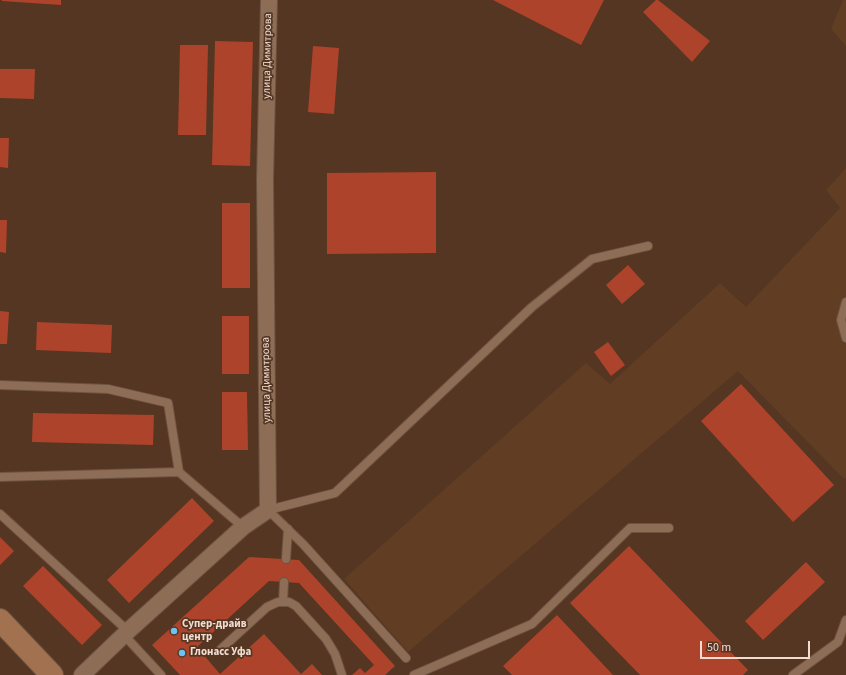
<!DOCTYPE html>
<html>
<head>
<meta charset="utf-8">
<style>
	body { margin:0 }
	#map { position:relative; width:846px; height:675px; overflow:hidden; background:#543622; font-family:"Source Sans 3",sans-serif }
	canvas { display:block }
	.scale { position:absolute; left:700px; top:641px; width:110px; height:18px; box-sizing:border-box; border:2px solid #f0ddd1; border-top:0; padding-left:5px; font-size:12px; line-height:14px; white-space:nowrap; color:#f0ddd1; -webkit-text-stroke:3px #543622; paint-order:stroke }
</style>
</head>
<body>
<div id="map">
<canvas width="846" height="675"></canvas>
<div class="scale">50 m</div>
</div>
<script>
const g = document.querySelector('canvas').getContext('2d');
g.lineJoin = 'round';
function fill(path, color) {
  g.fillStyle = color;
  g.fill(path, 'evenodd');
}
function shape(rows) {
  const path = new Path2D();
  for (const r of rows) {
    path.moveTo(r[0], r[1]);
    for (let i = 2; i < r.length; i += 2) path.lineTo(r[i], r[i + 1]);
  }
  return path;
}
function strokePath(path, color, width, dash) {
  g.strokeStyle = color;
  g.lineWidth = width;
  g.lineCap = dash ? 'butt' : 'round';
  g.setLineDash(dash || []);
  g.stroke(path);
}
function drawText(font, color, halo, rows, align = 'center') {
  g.font = font + ' "Source Sans 3",sans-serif';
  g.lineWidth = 3.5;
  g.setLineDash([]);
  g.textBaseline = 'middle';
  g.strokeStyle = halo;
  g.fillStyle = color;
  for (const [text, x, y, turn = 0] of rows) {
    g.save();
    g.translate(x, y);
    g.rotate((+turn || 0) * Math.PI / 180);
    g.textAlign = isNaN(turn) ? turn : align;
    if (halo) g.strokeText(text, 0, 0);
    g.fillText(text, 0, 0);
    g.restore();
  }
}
fill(shape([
	[843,0,846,0,846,46,831,29],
	[846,168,846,477,844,479,738,371,408,652,344,579,586,363,610,384,720,283,746,307,840,208,826,190]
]), '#613d24');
fill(shape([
	[2,0,61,0,61,5,2,1],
	[493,0,604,0,581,45],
	[656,0,658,0,710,41,692,62,643,12],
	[215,41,253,42,250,166,212,165],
	[180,45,208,45,206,135,178,135],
	[313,46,339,48,334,114,308,112],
	[0,69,35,69,34,99,0,98],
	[0,138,9,138,8,168,0,167],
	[436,172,436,253,327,254,327,173],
	[222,203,250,203,250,288,222,288],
	[0,220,7,220,6,253,0,252],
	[628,265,645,284,622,304,606,285],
	[0,311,9,312,7,344,0,344],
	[222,316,249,316,249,374,222,374],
	[37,322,112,325,111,353,36,350],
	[608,342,625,365,611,376,594,352],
	[741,384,834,485,793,522,701,421],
	[222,392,247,392,248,450,222,450],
	[33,413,154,415,153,445,32,442],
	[192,498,214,521,129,603,107,580],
	[0,537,14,551,0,565],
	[629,546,748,670,743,675,640,675,570,603],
	[249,557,299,560,395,666,385,675,352,675,360,668,365,673,374,665,299,583,269,581,197,647,220,674,264,634,301,674,312,664,322,675,180,675,152,645],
	[806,562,825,582,763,640,745,621],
	[43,566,102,625,82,645,23,586],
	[557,615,613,675,512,675,503,666]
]), '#ad432b');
const service = shape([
	[846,302,841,320,846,338],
	[0,385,108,389,168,403,179,472],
	[0,477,179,472,243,527],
	[268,510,335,493,532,307,592,259,648,246],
	[268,510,303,544,406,658],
	[0,514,128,631],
	[286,559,288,529],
	[283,602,284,582],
	[124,635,161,675],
	[220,650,267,607,278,602,289,602,296,606,326,639,335,654,342,675],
	[414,675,532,624,630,528,669,528],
	[793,675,838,642,846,620]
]);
const minor = shape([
	[82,675,128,631,243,527,268,510,265,180,269,0]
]);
const primary = shape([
	[0,620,52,675]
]);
strokePath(service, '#6c5340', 10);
strokePath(minor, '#6c5340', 18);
strokePath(primary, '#6c5340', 24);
strokePath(service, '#8e6d57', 8);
strokePath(minor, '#8e6d57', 16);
strokePath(primary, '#a27150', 22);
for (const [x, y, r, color] of [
	[174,631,4,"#6cc3f2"],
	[182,653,4,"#6cc3f2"]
]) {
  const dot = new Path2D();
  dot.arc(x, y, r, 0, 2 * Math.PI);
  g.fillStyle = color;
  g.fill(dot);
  strokePath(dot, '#543622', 1.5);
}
drawText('11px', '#f0ddd1', '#543622', [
	["улица Димитрова",268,56,-89],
	["улица Димитрова",267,380,-91]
]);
drawText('bold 11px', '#f0ddd1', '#543622', [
	["Супер-драйв",182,625],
	["центр",182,638],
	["Глонасс Уфа",190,653]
], 'left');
</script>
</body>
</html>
